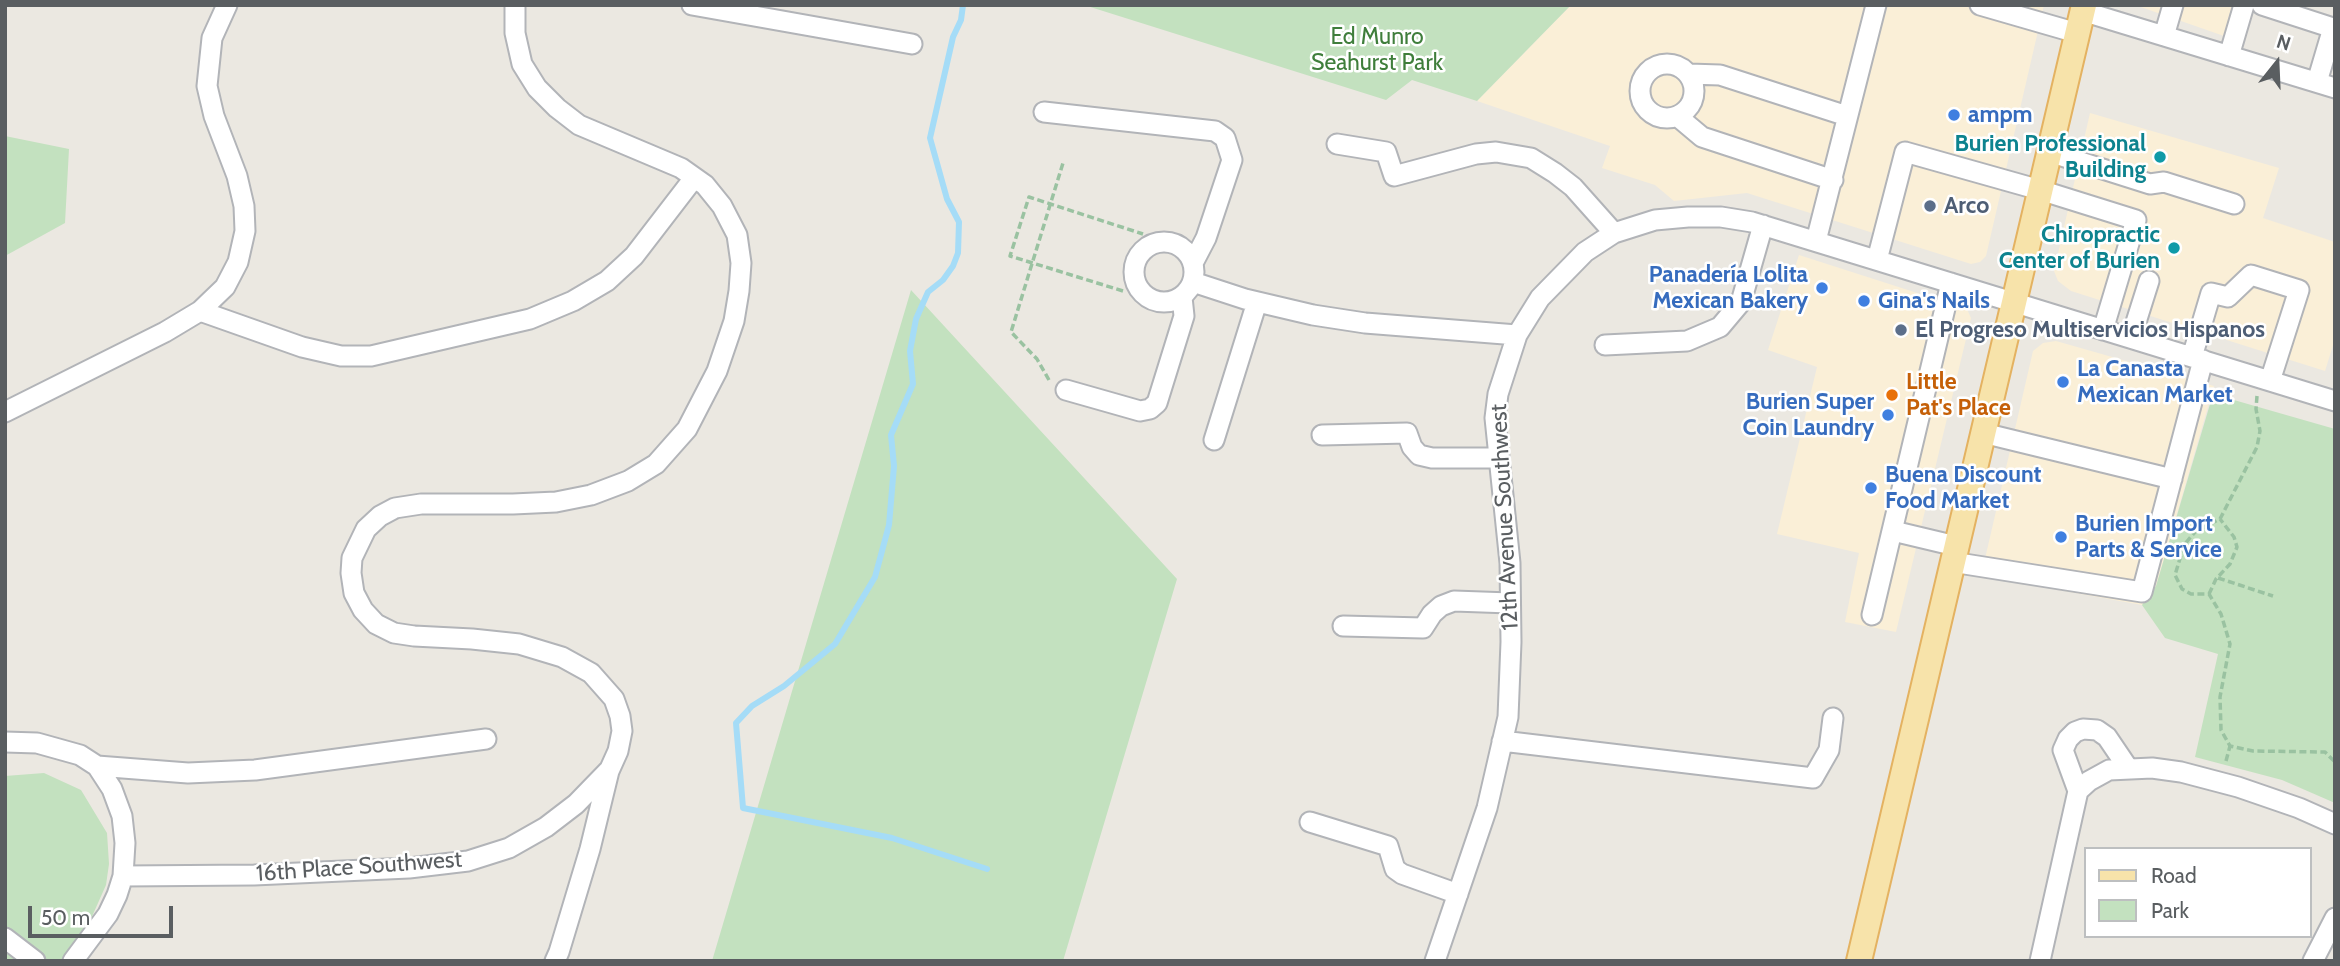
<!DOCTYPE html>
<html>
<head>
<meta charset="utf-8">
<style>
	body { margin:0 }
	#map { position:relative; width:2340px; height:966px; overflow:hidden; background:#ebe8e1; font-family:Cabin,sans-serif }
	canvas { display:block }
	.frame { position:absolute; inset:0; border:7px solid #5a5e61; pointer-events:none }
	.legend { position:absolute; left:2084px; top:847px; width:228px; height:91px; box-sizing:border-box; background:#fff; border:2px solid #bdbfc0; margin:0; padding:9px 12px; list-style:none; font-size:21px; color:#5a5e61 }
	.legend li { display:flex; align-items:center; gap:14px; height:35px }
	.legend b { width:35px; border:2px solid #bdbfc0 }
	.north { position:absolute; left:2242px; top:28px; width:70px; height:70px; -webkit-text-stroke:5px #fff; paint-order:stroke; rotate:18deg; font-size:19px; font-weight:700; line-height:28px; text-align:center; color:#5a5e61 }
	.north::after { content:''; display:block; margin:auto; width:24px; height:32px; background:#5a5e61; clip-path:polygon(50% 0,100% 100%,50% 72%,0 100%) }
	.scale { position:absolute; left:28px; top:906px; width:145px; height:32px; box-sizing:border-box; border:4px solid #5a5e61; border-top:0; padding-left:9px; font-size:21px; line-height:24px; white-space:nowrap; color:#5a5e61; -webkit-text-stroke:5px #fff; paint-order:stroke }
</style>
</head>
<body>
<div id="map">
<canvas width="2340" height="966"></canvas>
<div class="frame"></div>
<ul class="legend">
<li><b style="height:9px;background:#f7e3aa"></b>Road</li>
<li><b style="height:19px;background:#c3e1bf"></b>Park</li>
</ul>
<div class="north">N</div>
<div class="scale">50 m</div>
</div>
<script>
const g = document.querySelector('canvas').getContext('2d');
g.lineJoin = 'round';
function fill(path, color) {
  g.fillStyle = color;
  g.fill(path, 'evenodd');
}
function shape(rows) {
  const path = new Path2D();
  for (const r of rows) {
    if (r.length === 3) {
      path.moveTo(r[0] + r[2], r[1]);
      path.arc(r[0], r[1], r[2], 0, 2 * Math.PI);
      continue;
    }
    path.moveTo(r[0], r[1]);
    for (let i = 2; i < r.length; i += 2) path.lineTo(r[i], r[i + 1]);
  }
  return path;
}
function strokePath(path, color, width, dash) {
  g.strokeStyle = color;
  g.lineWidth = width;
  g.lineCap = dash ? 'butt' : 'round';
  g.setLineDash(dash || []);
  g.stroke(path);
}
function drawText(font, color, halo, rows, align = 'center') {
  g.font = font + ' Cabin,sans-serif';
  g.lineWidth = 5;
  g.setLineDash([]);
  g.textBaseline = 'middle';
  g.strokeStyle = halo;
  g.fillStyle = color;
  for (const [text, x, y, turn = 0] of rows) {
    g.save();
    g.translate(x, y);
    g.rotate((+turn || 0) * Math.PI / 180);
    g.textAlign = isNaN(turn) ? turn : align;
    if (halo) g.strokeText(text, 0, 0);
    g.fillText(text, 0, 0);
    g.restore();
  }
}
fill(shape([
	[1571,5,2044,5,1986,256,1980,262,1971,264,1747,193,1674,201,1655,185,1602,168,1610,146,1477,101],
	[2135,5,2232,5,2224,36],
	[2090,113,2279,168,2263,218,2335,242,2335,339,2325,371,2071,291,2058,281,2054,271],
	[1799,255,1967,309,1971,318,1896,632,1845,622,1859,553,1777,534,1817,367,1768,350],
	[2056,341,2214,386,2156,586,2142,605,1981,576,2033,351,2043,343]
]), '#faefd7');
fill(shape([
	[1084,5,1571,5,1477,101,1412,80,1386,100],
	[5,136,69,149,65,223,5,256],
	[911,290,1177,579,1063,961,712,961],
	[2213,394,2335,429,2335,803,2282,780,2195,757,2218,654,2165,638,2142,605,2156,586],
	[44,773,81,790,107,833,109,864,106,885,90,921,65,961,5,961,5,776]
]), '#c3e1bf');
strokePath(shape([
	[963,5,961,20,953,37,930,138,947,199,959,222,958,253,953,266,943,280,928,292,916,319,910,351,913,384,891,435,894,466,889,525,875,577,835,644,784,686,752,706,736,723,743,808,892,838,987,869]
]), '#a5dcf7', 6);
const minor = shape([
	[515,5,515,33,522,64,537,88,557,108,579,125,681,168,705,185,722,206,737,235,741,263,739,291,734,321,717,371,687,429,656,464,628,481,591,495,556,502,513,504,421,504,395,508,380,516,366,529,352,558,351,573,354,593,363,610,376,624,394,633,414,636,472,639,519,644,562,657,591,673,614,699,620,716,622,731,618,751,609,771,590,849,559,952,555,961],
	[692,5,912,44],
	[1980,5,2077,33],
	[2262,5,2333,28,2317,82],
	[2082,11,2335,88],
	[2164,36,2173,5],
	[2229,56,2244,5],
	[1667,91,27],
	[1689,74,1720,75,1847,116],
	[1044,112,1215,131,1225,138,1232,160,1206,238,1193,263],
	[1677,116,1702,137,1833,180],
	[1337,144,1386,152,1394,176,1476,154,1496,152,1531,158,1555,173,1573,187,1614,233],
	[2049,152,2150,184,2164,182,2234,204],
	[1816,241,1876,5],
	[1164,272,30],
	[1877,260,1905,152,2040,190,2136,220,2103,330],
	[1193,282,1245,299,1313,315,1365,323,1517,335],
	[200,311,302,347,341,356,371,356,530,319,573,301,607,281,634,256,694,178],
	[2131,338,2149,281],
	[1605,345,1687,341,1720,327,1741,302,1763,225],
	[2192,357,2211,293,2228,297,2251,275,2299,290,2270,381],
	[1066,390,1140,411,1150,409,1157,403,1184,316,1182,297],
	[5,412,165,332,200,311,225,287,238,262,245,231,244,206,237,176,214,116,207,86,212,38,227,5],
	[1983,433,2172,479],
	[1322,435,1407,433,1412,447,1419,455,1432,458,1499,458],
	[1214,440,1257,302],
	[1893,531,1956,546],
	[1952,562,2142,592,2203,360],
	[1872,615,1951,283],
	[1343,626,1423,628,1432,614,1441,606,1454,601,1510,603],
	[1502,741,1813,778,1829,750,1833,718],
	[5,742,37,743,80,755,97,766,112,789,122,816,125,843,123,876,117,895,108,914,73,961],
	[97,766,188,773,255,770,486,739],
	[2078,791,2089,781,2109,770,2152,768,2181,772,2238,787,2299,808,2335,824],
	[2078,791,2063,750,2068,739,2075,732,2083,729,2097,730,2107,737,2128,768],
	[1310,822,1388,846,1395,869,1402,874,1458,894],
	[123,876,254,875,409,868,468,861,509,848,546,827,576,804,608,771],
	[5,938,35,961],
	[1435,961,1487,808,1508,717,1511,642,1510,563,1495,418,1498,394,1517,335,1540,298,1585,252,1614,233,1655,220,1688,217,1721,217,1752,222,2335,401],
	[2040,961,2078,791],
	[2313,961,2335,918]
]);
const major = shape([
	[1859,961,2084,5]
]);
strokePath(minor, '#b2b4b8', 23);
strokePath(major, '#e4b261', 28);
strokePath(shape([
	[1123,291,1010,256,1029,197,1143,234],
	[1049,380,1037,359,1011,332,1063,163],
	[2257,396,2256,409,2260,431,2257,447,2220,519,2195,532,2184,545,2175,575,2182,589,2191,594,2209,594,2221,614,2230,644,2220,697,2221,730,2230,746,2253,751,2325,752,2335,762],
	[2218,578,2273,596],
	[2209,594,2216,579,2230,564,2237,547,2234,537,2220,519],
	[2226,761,2230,746]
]), '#9ac2a1', 3.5, [7, 3.5]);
strokePath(minor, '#fff', 19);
strokePath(major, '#f7e3aa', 24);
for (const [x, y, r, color] of [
	[1954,115,7,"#3f7fe0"],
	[2160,157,7,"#0f9aa8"],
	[1930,206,7,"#5c6f8a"],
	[2174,248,7,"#0f9aa8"],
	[1822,288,7,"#3f7fe0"],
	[1864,301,7,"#3f7fe0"],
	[1901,330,7,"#5c6f8a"],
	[2063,382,7,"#3f7fe0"],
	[1892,395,7,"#e8710a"],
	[1888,415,7,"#3f7fe0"],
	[1871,488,7,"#3f7fe0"],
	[2061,537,7,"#3f7fe0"]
]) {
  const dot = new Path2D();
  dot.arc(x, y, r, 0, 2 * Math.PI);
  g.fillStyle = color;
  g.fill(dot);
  strokePath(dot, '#fff', 2.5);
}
drawText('23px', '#3f7e3b', '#fff', [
	["Ed Munro",1377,37],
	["Seahurst Park",1377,63]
]);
drawText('bold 23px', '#366cbe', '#fff', [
	["ampm",1968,115],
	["Panadería Lolita",1808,275,"right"],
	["Mexican Bakery",1808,301,"right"],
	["Gina's Nails",1878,301],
	["La Canasta",2077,369],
	["Mexican Market",2077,395],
	["Burien Super",1874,402,"right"],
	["Coin Laundry",1874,428,"right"],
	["Buena Discount",1885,475],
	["Food Market",1885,501],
	["Burien Import",2075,524],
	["Parts & Service",2075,550]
], 'left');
drawText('bold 23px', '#0d838f', '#fff', [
	["Burien Professional",2146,144],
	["Building",2146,170],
	["Chiropractic",2160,235],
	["Center of Burien",2160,261]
], 'right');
drawText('bold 23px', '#4e5e75', '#fff', [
	["Arco",1944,206],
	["El Progreso Multiservicios Hispanos",1915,330]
], 'left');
drawText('bold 23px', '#c56008', '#fff', [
	["Little",1906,382],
	["Pat's Place",1906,408]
], 'left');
drawText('23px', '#5a5e61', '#fff', [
	["12th Avenue Southwest",1505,517,-93],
	["16th Place Southwest",359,867,-4]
]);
</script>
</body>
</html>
